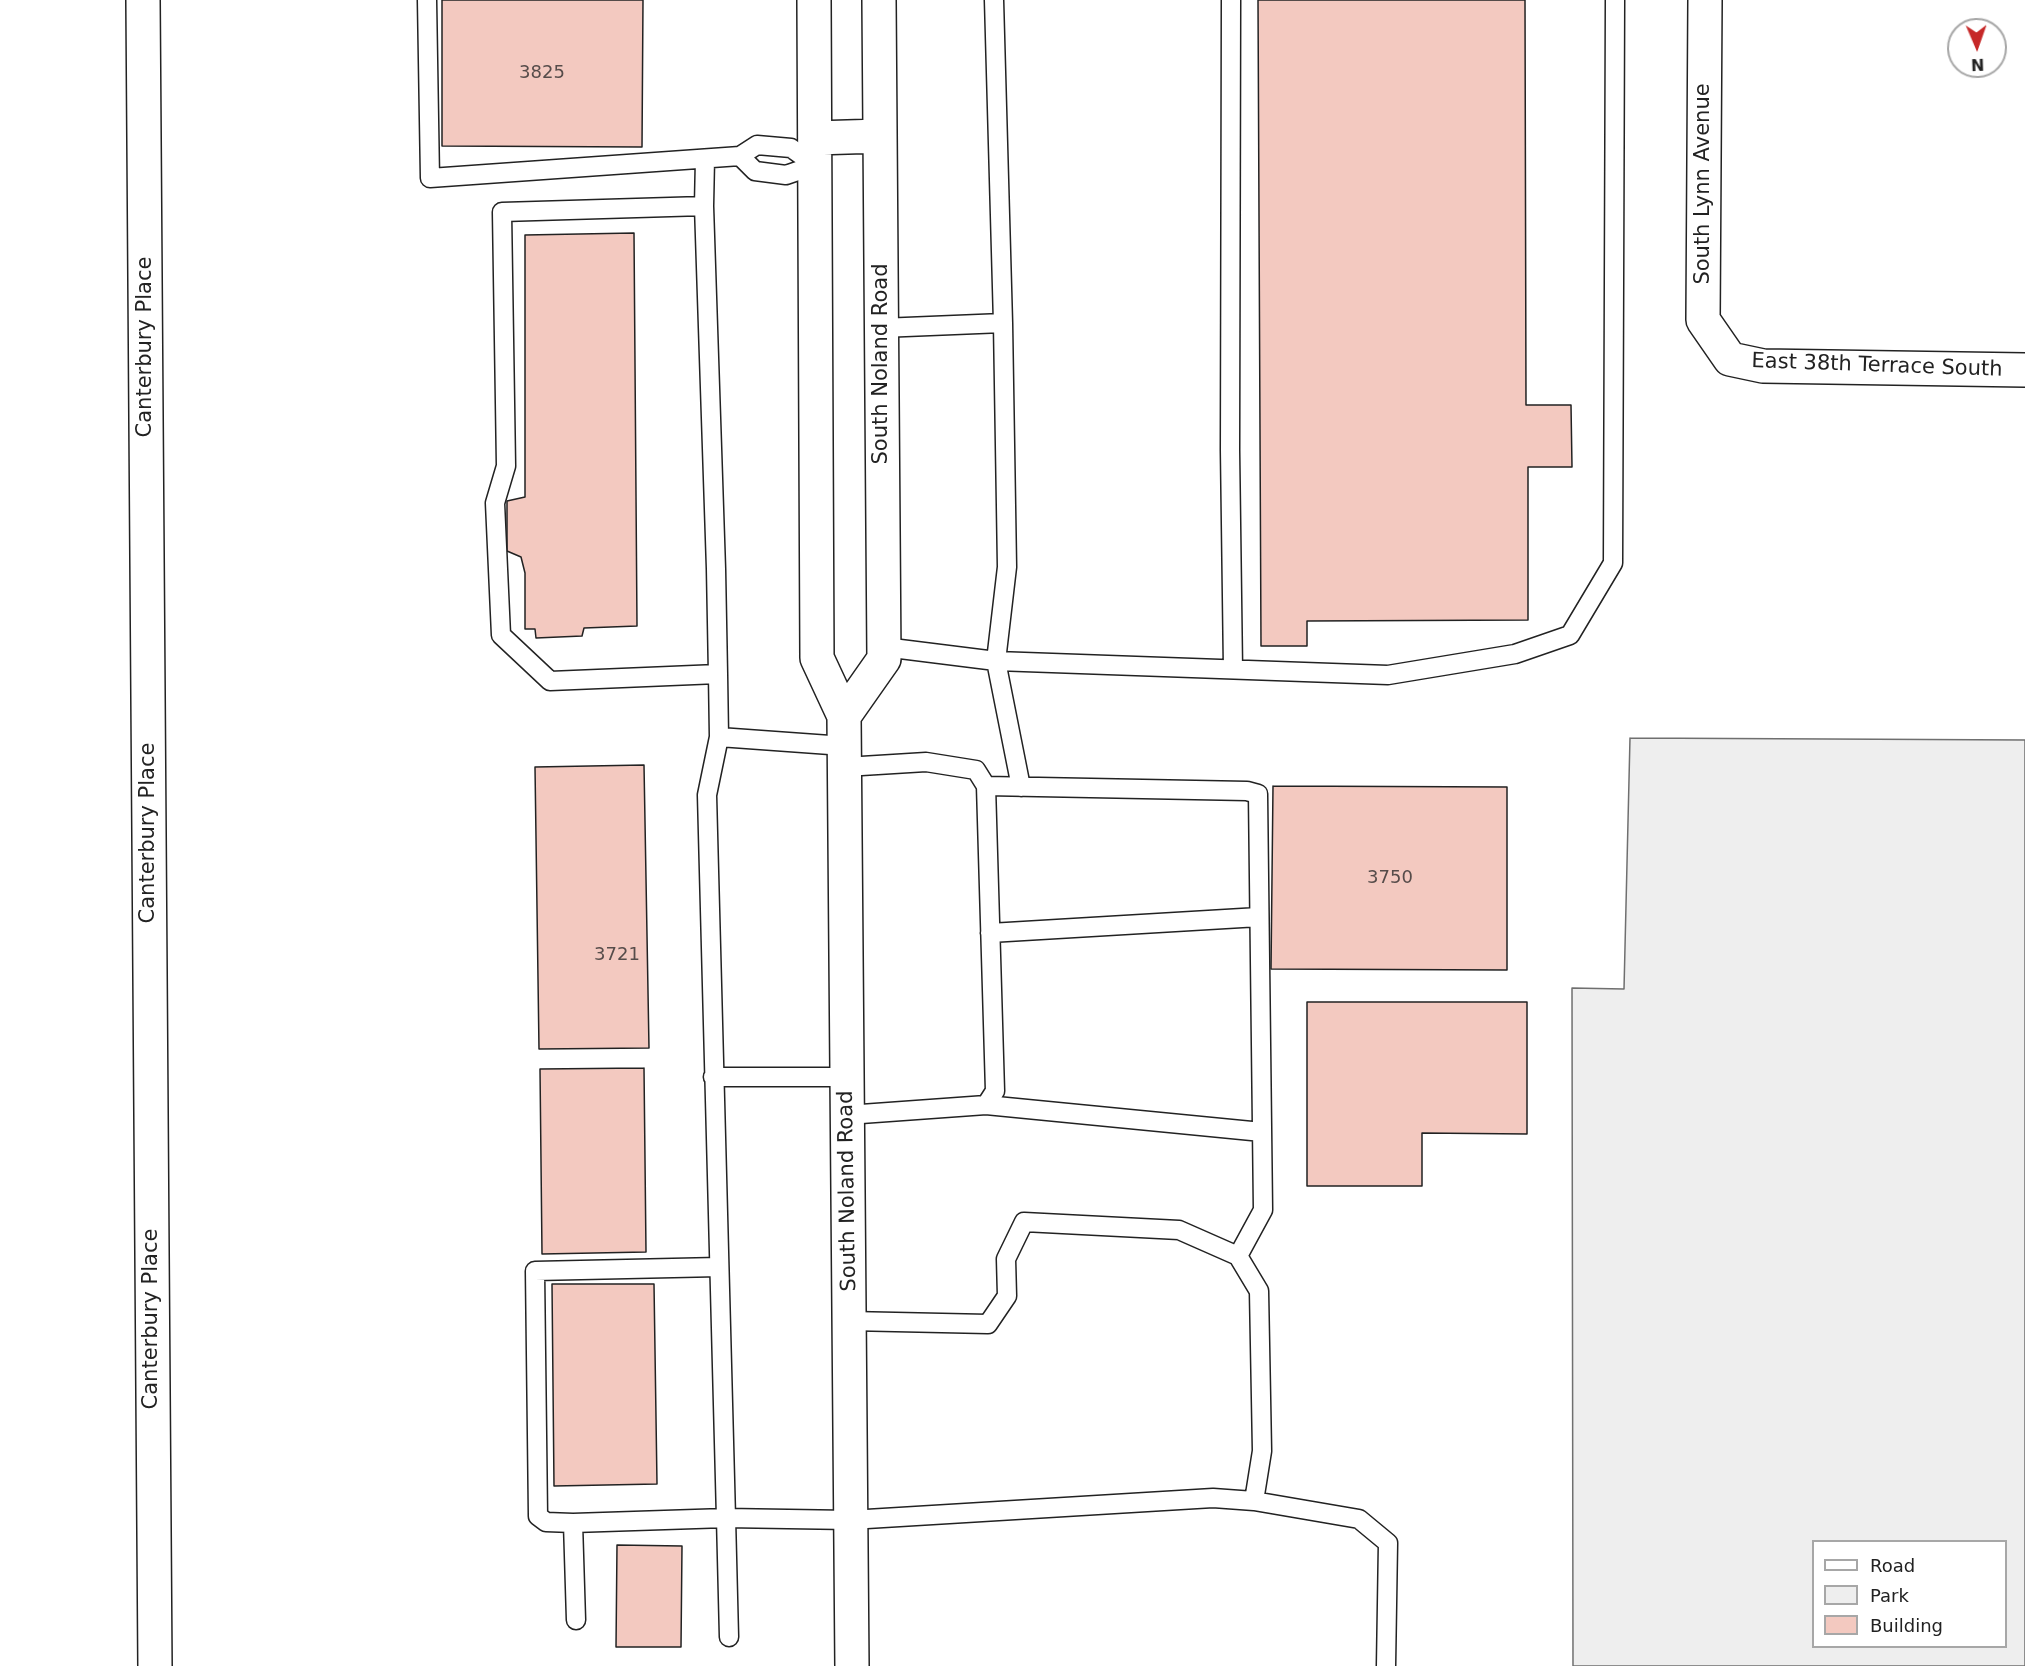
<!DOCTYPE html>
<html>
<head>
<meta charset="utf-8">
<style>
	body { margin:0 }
	#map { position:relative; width:2025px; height:1666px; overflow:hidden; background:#fff; font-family:"DejaVu Sans",sans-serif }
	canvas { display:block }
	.legend { position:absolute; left:1812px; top:1540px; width:195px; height:108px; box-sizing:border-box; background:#fff; border:2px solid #a7a7a7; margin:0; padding:8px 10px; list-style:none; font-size:18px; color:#222 }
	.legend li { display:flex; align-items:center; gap:12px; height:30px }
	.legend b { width:30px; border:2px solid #a7a7a7 }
	.north { position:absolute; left:1947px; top:18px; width:60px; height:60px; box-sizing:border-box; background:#fff; border:2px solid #a7a7a7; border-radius:50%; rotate:178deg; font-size:16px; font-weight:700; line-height:24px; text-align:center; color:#222 }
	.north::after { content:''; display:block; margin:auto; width:21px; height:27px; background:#c62828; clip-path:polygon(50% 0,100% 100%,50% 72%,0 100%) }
</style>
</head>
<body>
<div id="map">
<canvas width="2025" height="1666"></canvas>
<ul class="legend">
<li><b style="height:8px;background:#fff"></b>Road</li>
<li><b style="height:16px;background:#eee"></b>Park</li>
<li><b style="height:16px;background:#f3c9c0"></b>Building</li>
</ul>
<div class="north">N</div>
</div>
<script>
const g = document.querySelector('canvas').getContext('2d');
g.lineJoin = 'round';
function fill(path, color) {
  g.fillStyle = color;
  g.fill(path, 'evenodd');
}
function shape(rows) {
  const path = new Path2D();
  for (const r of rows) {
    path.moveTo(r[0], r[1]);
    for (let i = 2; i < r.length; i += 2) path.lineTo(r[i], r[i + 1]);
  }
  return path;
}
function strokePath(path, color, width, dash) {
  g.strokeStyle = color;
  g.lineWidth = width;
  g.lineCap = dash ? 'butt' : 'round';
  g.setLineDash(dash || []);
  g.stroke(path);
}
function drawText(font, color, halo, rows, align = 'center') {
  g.font = font + ' "DejaVu Sans",sans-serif';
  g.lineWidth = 4.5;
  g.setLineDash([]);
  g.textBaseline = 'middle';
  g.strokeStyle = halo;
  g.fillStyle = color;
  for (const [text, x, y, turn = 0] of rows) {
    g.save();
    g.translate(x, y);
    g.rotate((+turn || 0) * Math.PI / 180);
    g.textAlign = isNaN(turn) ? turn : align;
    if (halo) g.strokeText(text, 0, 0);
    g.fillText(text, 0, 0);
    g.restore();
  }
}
const green = shape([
	[1630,738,2025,740,2025,1666,1573,1666,1572,988,1624,989,1630,738],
	[1814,1542,2006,1542,2006,1646,1814,1646,1814,1542]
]);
fill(green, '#eee');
strokePath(green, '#6f6f6f', 1.5);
const building = shape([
	[442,0,643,0,642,147,442,146,442,0],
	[1258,0,1525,0,1526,405,1571,405,1572,467,1528,467,1528,620,1307,621,1307,646,1261,646,1258,0],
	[634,233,637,626,584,628,582,636,536,638,535,629,525,629,525,573,521,557,507,551,507,501,525,497,525,235,634,233],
	[644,765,649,1048,539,1049,535,767,644,765],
	[1273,786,1507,787,1507,970,1271,969,1273,786],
	[1307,1002,1527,1002,1527,1134,1422,1133,1422,1186,1307,1186,1307,1002],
	[644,1068,646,1252,542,1254,540,1069,644,1068],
	[552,1284,654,1284,657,1484,554,1486,552,1284],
	[617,1545,682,1546,681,1647,616,1647,617,1545]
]);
fill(building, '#f3c9c0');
strokePath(building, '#222', 1.5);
const service = shape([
	[427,0,430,178,740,156,757,145,791,148,815,165],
	[994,0,1003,323],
	[1231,0,1230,450,1233,669],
	[740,156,755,171,786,175,815,165],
	[704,206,705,159],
	[881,328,1003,323,1007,567,996,661,1388,675,1515,654,1570,635,1613,563,1615,0],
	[884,647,996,661,1021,787],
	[718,674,550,681,501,635,495,503,506,466,502,212,704,206,716,569,718,674,719,737,844,746],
	[719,737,707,795,726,1518,850,1520,1213,1498,1254,1501,1262,1451,1259,1291,1238,1256,1179,1230,1024,1222,1006,1259,1007,1296,988,1324,849,1321],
	[845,767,926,762,976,770,986,786,995,1091,986,1105,847,1115],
	[986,786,1247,791,1258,794,1263,1210,1238,1256],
	[990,933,1259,917],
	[713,1077,847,1077],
	[986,1105,1262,1132],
	[1254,1501,1359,1519,1388,1543,1386,1666],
	[573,1523,546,1522,538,1516,535,1271,719,1267],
	[576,1620,573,1523,726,1518,729,1637]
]);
const minor = shape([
	[143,0,155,1666],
	[1705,0,1703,320,1730,359,1763,366,2025,370]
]);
const primary = shape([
	[814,0,817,658,844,716,852,1666],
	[815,138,880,136],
	[844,716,884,659,879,0]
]);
strokePath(service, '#222', 21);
strokePath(minor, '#222', 36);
strokePath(primary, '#222', 36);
strokePath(service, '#fff', 18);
strokePath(minor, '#fff', 33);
strokePath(primary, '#fff', 33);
drawText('18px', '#564c4a', null, [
	["3825",542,73],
	["3750",1390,878],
	["3721",617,955]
]);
drawText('21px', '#222', '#fff', [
	["South Lynn Avenue",1704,184,-90],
	["Canterbury Place",146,347,-90],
	["South Noland Road",882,364,-90],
	["East 38th Terrace South",1877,366,2],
	["Canterbury Place",149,833,-90],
	["South Noland Road",848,1191,-91],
	["Canterbury Place",152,1319,-90]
]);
</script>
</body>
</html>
